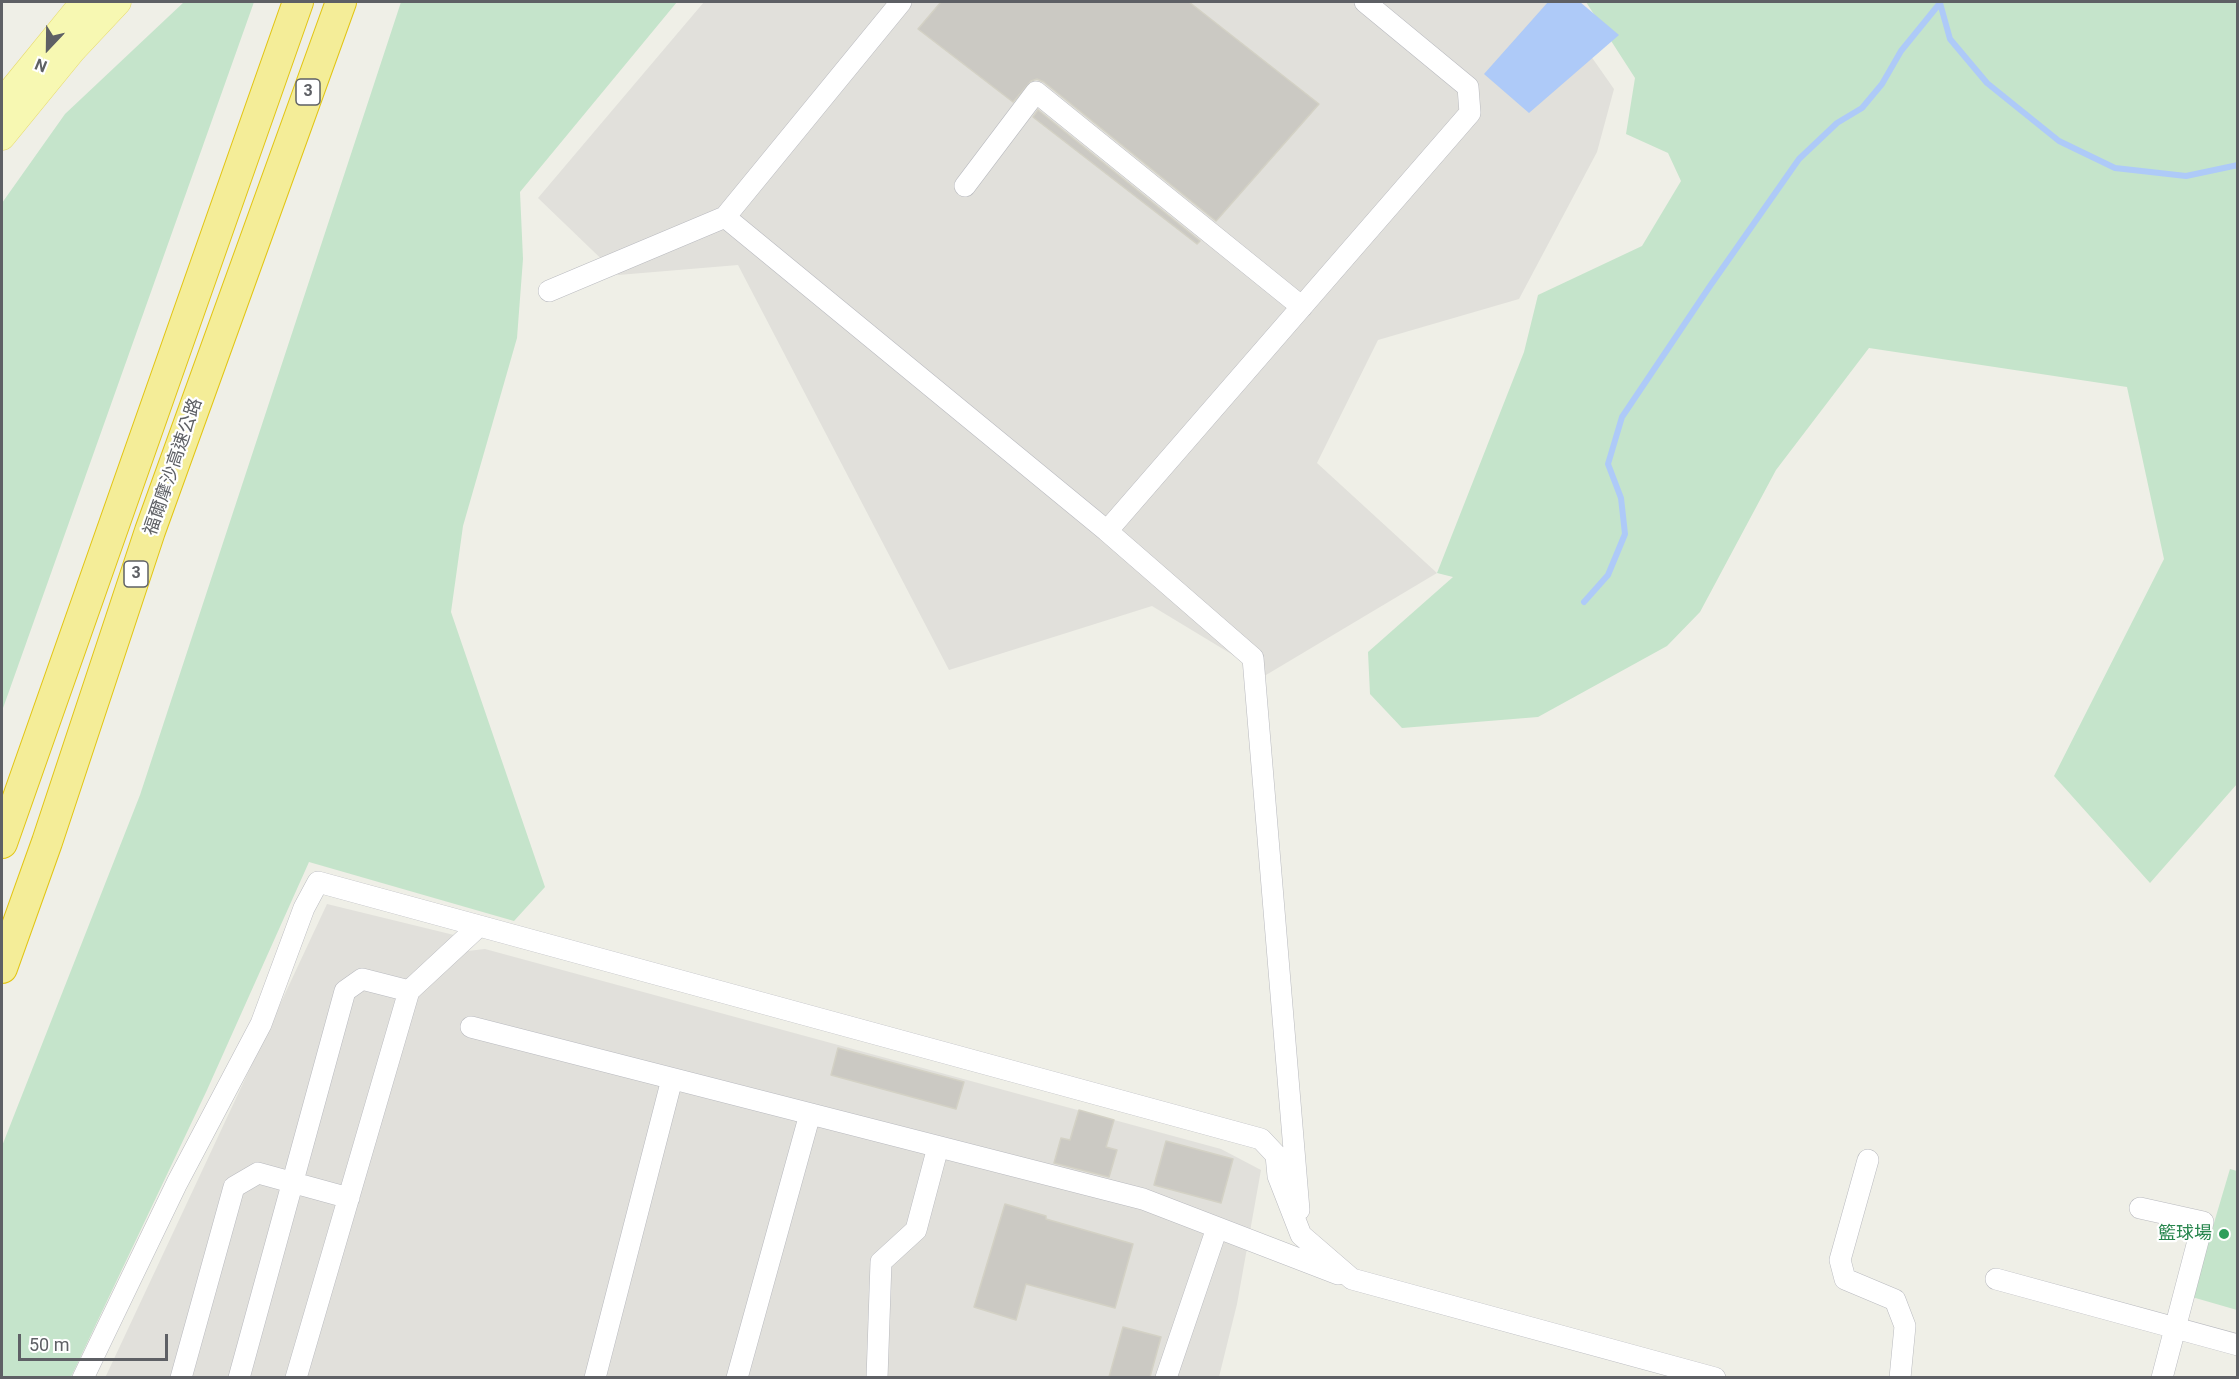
<!DOCTYPE html>
<html>
<head>
<meta charset="utf-8">
<style>
	body { margin:0 }
	#map { position:relative; width:2239px; height:1379px; overflow:hidden; background:#efefe7; font-family:Roboto,sans-serif }
	canvas { display:block }
	.frame { position:absolute; inset:0; border:3px solid #5e6065; pointer-events:none }
	.north { position:absolute; left:18px; top:18px; width:60px; height:60px; -webkit-text-stroke:4px #fff; paint-order:stroke; rotate:202deg; font-size:16px; font-weight:700; line-height:24px; text-align:center; color:#5e6065 }
	.north::after { content:''; display:block; margin:auto; width:21px; height:27px; background:#5e6065; clip-path:polygon(50% 0,100% 100%,50% 72%,0 100%) }
	.scale { position:absolute; left:18px; top:1334px; width:150px; height:27px; box-sizing:border-box; border:3px solid #5e6065; border-top:0; padding-left:8px; font-size:18px; line-height:21px; white-space:nowrap; color:#5e6065; -webkit-text-stroke:4px #fff; paint-order:stroke }
</style>
</head>
<body>
<div id="map">
<canvas width="2239" height="1379"></canvas>
<div class="frame"></div>
<div class="north">N</div>
<div class="scale">50 m</div>
</div>
<script>
const g = document.querySelector('canvas').getContext('2d');
g.lineJoin = 'round';
function fill(path, color) {
  g.fillStyle = color;
  g.fill(path, 'evenodd');
}
function shape(rows) {
  const path = new Path2D();
  for (const r of rows) {
    path.moveTo(r[0], r[1]);
    for (let i = 2; i < r.length; i += 2) path.lineTo(r[i], r[i + 1]);
  }
  return path;
}
function strokePath(path, color, width, dash) {
  g.strokeStyle = color;
  g.lineWidth = width;
  g.lineCap = dash ? 'butt' : 'round';
  g.setLineDash(dash || []);
  g.stroke(path);
}
function drawText(font, color, halo, rows, align = 'center') {
  g.font = font + ' Roboto,"Noto Sans TC",sans-serif';
  g.lineWidth = 4.5;
  g.setLineDash([]);
  g.textBaseline = 'middle';
  g.strokeStyle = halo;
  g.fillStyle = color;
  for (const [text, x, y, turn = 0] of rows) {
    g.save();
    g.translate(x, y);
    g.rotate((+turn || 0) * Math.PI / 180);
    g.textAlign = isNaN(turn) ? turn : align;
    if (halo) g.strokeText(text, 0, 0);
    g.fillText(text, 0, 0);
    g.restore();
  }
}
fill(shape([
	[704,2,1553,2,1614,89,1597,152,1519,299,1378,340,1317,463,1437,573,1266,675,1152,606,949,670,738,265,618,275,538,198],
	[327,904,454,935,451,953,485,949,1221,1149,1261,1170,1237,1304,1219,1377,105,1378]
]), '#e1e0db');
fill(shape([
	[184,2,254,2,2,711,2,203,65,114],
	[401,2,677,2,520,192,523,259,517,338,463,526,451,612,545,887,514,921,309,862,207,1090,71,1377,2,1377,2,1146,140,795],
	[1586,2,2237,2,2237,784,2150,883,2054,776,2164,559,2127,387,1869,348,1776,470,1700,612,1667,646,1538,717,1402,728,1370,694,1368,652,1453,577,1437,573,1524,352,1538,295,1642,246,1681,181,1668,153,1626,134,1635,78],
	[2230,1169,2237,1171,2237,1310,2192,1297]
]), '#c5e4cb');
fill(shape([
	[1548,2,1580,2,1619,35,1529,113,1484,74]
]), '#aecaf8');
strokePath(shape([
	[1940,3,1950,39,1987,83,2059,141,2115,168,2186,176,2238,165],
	[1584,602,1608,575,1625,534,1621,498,1608,464,1622,417,1710,286,1799,159,1837,123,1862,108,1882,84,1901,51,1940,3]
]), '#aecaf8', 6);
const building = shape([
	[941,2,1189,2,1319,104,1216,221,1044,82,1037,79,1031,81,1013,102,918,29,941,2],
	[1038,110,1200,241,1197,244,1033,117,1038,110],
	[838,1048,964,1082,956,1109,831,1075,838,1048],
	[1079,1110,1114,1120,1106,1147,1117,1150,1109,1177,1054,1163,1061,1138,1070,1140,1079,1110],
	[1166,1141,1233,1159,1221,1203,1154,1185,1166,1141],
	[1005,1204,1046,1216,1046,1219,1133,1244,1115,1308,1026,1284,1016,1320,974,1307,1005,1204],
	[1123,1327,1161,1337,1150,1377,1109,1377,1123,1327]
]);
fill(building, '#cbc9c3');
strokePath(building, '#d3d1c5', 1.5);
const minor = shape([
	[965,186,1036,92,1302,307],
	[725,217,901,2],
	[549,291,725,217,1107,531,1253,658,1299,1210],
	[1107,531,1470,113,1468,87,1365,2],
	[471,1027,1143,1199,1338,1274],
	[1868,1160,1840,1260,1845,1279,1895,1300,1905,1326,1900,1378],
	[2140,1208,2203,1222,2162,1378],
	[1996,1279,2238,1345],
	[83,1378,177,1183,261,1024,304,908,318,882,1261,1139,1276,1155,1278,1176,1301,1235,1352,1279,1715,1378],
	[181,1378,234,1187,258,1173,349,1198],
	[239,1378,345,991,362,979,409,991],
	[296,1378,409,991,479,926],
	[595,1378,672,1079],
	[737,1378,810,1114],
	[877,1378,881,1262,916,1230,938,1147],
	[1166,1378,1217,1228]
]);
const major = shape([
	[2,102,77,10,87,2],
	[2,137,73,50,118,2]
]);
const highway = shape([
	[2,843,298,2],
	[2,968,47,842,150,531,341,2]
]);
strokePath(minor, '#b9babf', 22);
strokePath(major, '#e6d969', 27);
strokePath(highway, '#e2c514', 32);
strokePath(minor, '#fff', 21);
strokePath(major, '#f7f8b2', 26);
strokePath(highway, '#f4ed98', 30);
for (const [x, y, r, color] of [
	[2224,1234,6,"#2e9e5b"]
]) {
  const dot = new Path2D();
  dot.arc(x, y, r, 0, 2 * Math.PI);
  g.fillStyle = color;
  g.fill(dot);
  strokePath(dot, '#fff', 2);
}
for (const [x, y, w] of [
	[308,92,24],
	[136,574,24]
]) {
  const box = new Path2D();
  box.roundRect(x - w / 2, y - 13, w, 26, 4.5);
  g.fillStyle = '#fff';
  g.fill(box);
  strokePath(box, '#5e6065', 1.5);
}
drawText('bold 16px', '#5e6065', null, [
	["3",308,92],
	["3",136,574]
]);
drawText('18px', '#5e6065', '#fff', [
	["福爾摩沙高速公路",174,467,-71]
]);
drawText('18px', '#27864d', '#fff', [
	["籃球場",2212,1234]
], 'right');
</script>
</body>
</html>
